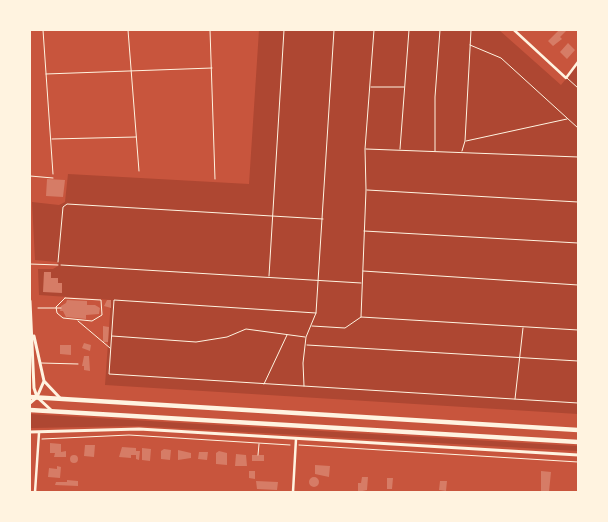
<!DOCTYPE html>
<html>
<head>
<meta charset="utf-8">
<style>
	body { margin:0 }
	#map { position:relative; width:608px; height:522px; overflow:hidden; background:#c8553d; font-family:Quicksand,sans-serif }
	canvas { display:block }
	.frame { position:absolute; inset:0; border:31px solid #fff3e0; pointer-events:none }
</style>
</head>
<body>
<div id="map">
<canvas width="608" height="522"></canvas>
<div class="frame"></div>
</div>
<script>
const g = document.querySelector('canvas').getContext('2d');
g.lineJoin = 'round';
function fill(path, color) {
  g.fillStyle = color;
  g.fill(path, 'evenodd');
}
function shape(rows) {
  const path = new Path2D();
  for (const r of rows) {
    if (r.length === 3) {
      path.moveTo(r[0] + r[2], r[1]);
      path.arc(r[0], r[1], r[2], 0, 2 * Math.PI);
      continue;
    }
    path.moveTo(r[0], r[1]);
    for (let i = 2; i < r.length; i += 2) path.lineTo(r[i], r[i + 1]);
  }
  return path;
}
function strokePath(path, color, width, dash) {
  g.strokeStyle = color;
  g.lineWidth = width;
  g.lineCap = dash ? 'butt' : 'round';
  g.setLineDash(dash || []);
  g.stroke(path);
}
fill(shape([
	[259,30,499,30,561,85,578,64,578,414,105,385,111,300,39,295,38,269,53,269,58,266,57,262,35,260,32,202,59,205,65,202,68,174,249,184],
	[30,414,577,446,578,451,138,426,32,428,30,428]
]), '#ae4732');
fill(shape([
	[559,30,567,30,560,37,562,39,553,46,548,41],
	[568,43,575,50,567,59,560,52],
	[47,179,65,180,63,197,46,196],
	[44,272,51,272,51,278,58,278,58,283,62,283,62,293,43,292],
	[67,300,87,301,87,305,95,305,100,308,99,314,86,315,86,319,66,317,63,311,60,311,61,306,66,303],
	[107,300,111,300,111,308,104,306],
	[103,326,109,327,108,342,103,342],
	[84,343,91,345,90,351,82,348],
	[60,345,71,345,71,355,60,354],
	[84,356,89,356,90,371,84,370,84,366,82,366],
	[50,443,61,444,61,452,66,451,66,457,54,457,55,453,50,453],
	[85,445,95,445,94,457,84,456],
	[122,447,136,448,136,451,140,451,139,460,136,459,136,455,131,455,131,458,119,457],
	[142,448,151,449,150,461,142,460],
	[164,449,171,450,170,460,161,459,161,451],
	[178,450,191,453,191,458,178,460],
	[219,451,227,453,227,465,216,464,216,453],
	[199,452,208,452,207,460,198,459],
	[236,454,246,455,247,466,235,466],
	[252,455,264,455,264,461,252,461],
	[74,459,4],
	[315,465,330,466,329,477,315,474],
	[57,466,61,467,60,478,48,477,49,468,57,469],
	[249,471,255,471,255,479,249,478],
	[541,471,551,472,549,492,541,492],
	[362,477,368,477,367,490,358,492,358,483,361,483],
	[314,482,5],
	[387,478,393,478,392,489,387,489],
	[67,480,78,481,78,486,55,485,56,482,67,482],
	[256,481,278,482,277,490,257,489],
	[440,481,447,481,446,491,439,490]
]), '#d67c66');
strokePath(shape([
	[43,30,53,174],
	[128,30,139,171],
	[210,30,215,179],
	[470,45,501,58,578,128],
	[46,74,212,68],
	[371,87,404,87],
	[52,139,136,137],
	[466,141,567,119],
	[366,149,578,157],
	[400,149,409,30],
	[435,151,435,97,440,30],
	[462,151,465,141,471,30],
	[367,190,578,202],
	[364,231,578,243],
	[58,262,63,207,67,204,323,219],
	[61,265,361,283],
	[363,271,578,285],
	[269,276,284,30],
	[65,298,101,300,102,315,92,321,63,318,57,313,56,307,65,298],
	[38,308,61,308],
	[316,313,114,300,109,374,578,403],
	[361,317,366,190,365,149,374,30],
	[78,321,110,348],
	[312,326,345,328,361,317,578,330],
	[112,336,196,342,227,337,246,329,305,337],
	[307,345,578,361],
	[264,384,287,335],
	[304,386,303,363,306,337,316,313,334,30],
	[515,399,523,328],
	[42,439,129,435,290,445],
	[299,445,578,462],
	[258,455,259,444]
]), '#fff3e0', 1);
strokePath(shape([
	[567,78,578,88],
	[30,176,53,178],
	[30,264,58,265],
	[41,363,78,364]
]), '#fff3e0', 1);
strokePath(shape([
	[514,30,566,78,578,62],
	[35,492,39,433],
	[293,492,296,439]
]), '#fff3e0', 2.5);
strokePath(shape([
	[30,301,34,388,37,397,51,410],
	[34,336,44,381,60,398],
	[30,403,37,397,44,381],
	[30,432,139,429,578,455]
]), '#fff3e0', 3);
strokePath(shape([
	[30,397,578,430],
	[30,410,578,442]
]), '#fff3e0', 4.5);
</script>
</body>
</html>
